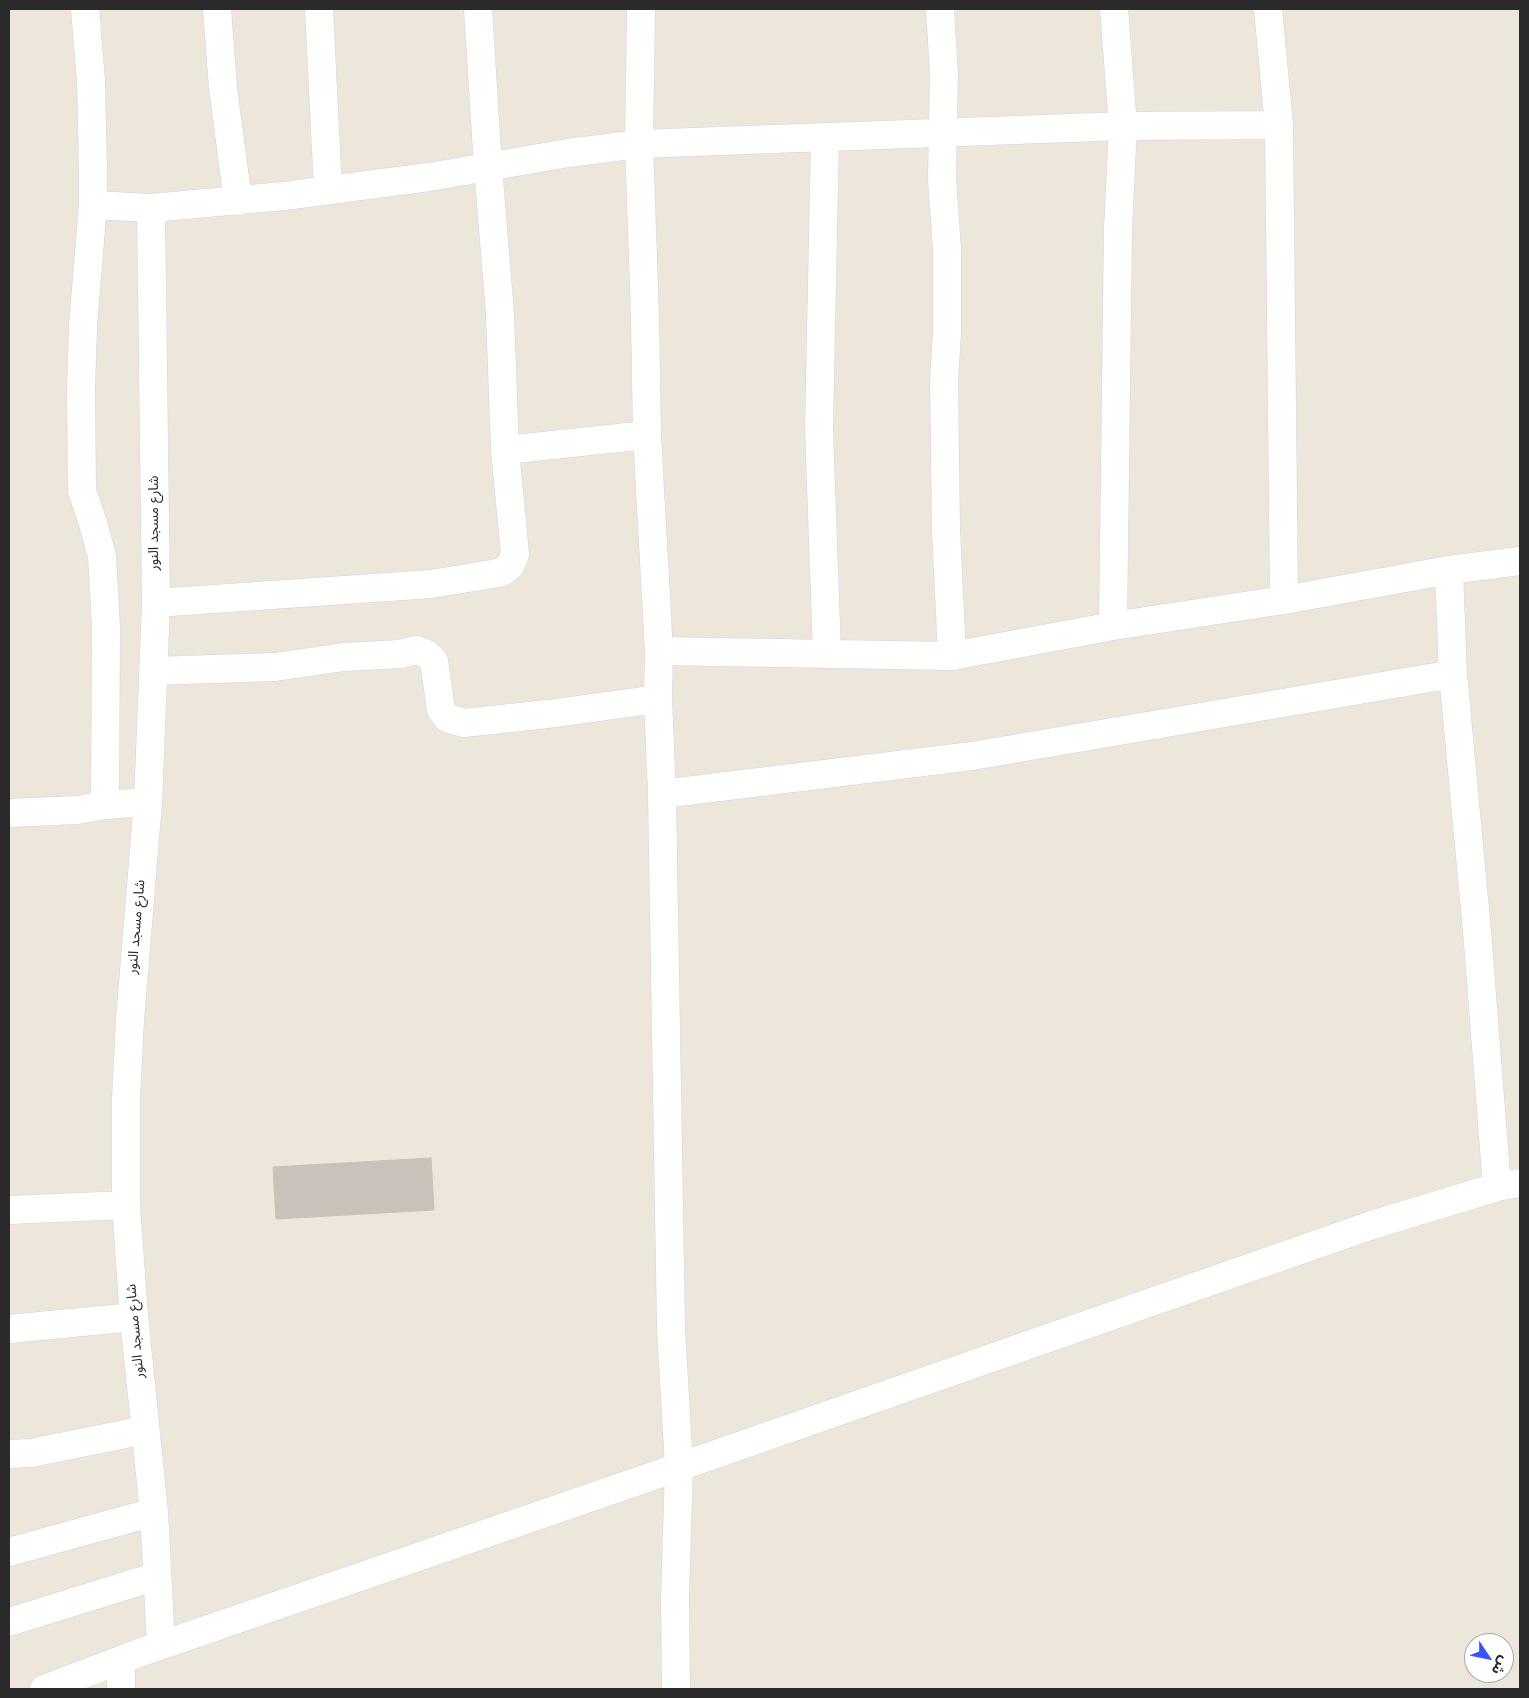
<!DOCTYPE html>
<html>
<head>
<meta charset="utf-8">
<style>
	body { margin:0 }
	#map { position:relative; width:1529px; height:1698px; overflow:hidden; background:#ece6db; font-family:Jost,"Noto Sans Arabic",sans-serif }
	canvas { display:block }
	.frame { position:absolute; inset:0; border:10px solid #2a2a2a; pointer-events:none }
	.north { position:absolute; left:1464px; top:1633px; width:50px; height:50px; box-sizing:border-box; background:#fff; border:1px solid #aaa; border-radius:50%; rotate:124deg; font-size:14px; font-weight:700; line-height:20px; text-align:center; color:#2a2a2a }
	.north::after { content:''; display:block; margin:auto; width:18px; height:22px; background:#3754fd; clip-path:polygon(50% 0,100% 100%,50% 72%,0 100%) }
</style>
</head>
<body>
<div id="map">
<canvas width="1529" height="1698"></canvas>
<div class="frame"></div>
<div class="north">ش</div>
</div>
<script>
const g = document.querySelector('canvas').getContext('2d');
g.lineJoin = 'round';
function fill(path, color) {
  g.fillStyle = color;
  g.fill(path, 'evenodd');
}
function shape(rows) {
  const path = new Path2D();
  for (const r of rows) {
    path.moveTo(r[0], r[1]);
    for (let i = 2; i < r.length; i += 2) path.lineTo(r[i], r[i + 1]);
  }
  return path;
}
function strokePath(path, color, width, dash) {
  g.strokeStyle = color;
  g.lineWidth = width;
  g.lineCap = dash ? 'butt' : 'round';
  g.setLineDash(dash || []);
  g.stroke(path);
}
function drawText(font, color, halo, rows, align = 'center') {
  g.font = font + ' Jost,"Noto Sans Arabic",sans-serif';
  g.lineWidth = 4.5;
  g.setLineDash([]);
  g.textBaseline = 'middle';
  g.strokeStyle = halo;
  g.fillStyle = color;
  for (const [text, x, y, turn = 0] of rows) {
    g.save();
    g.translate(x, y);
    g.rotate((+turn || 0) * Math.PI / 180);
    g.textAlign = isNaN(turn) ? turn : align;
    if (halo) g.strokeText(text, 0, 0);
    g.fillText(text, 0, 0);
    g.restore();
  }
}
const building = shape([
	[431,1158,434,1210,276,1219,273,1167,431,1158]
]);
fill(building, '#c8c2bb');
strokePath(building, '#c8c2b5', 1);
const minor = shape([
	[85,9,91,81,93,170,93,205,83,326,81,388,82,491,92,520,102,556,106,627,105,805],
	[217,9,223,88,238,201],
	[319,9,328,190],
	[641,9,639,144,645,315,647,435,659,651,658,699,662,794,671,1328,679,1467,675,1599,676,1689],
	[940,9,944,73,942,179,947,249,947,333,944,382,946,529,952,656],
	[1268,9,1279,125,1284,600],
	[825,138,819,429,827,654],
	[93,205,151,208,284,196,429,177,568,153,639,144,1123,126,1279,125],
	[151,208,156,603,148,802,130,1020,126,1099,126,1205,134,1317,154,1512,161,1645],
	[505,450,647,435],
	[1449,570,1453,674,1477,931,1497,1187],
	[156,603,431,584,492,574,502,572,510,566,515,554,505,450,500,314,488,167,478,9],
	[1113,626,1118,229,1123,126,1114,9],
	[659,651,952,656,1113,626,1284,600,1449,570,1520,561],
	[153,671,275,667,344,657,400,654,417,650,427,654,434,661,441,710,447,718,464,723,548,714,658,699],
	[662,794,972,756,1453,674],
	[9,813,77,810,105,805,148,802],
	[9,1210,126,1205],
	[9,1329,134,1317],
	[9,1454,31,1453,145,1430],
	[9,1552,154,1512],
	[9,1622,157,1576],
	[44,1689,139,1653,679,1467,1372,1225,1497,1187,1520,1183],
	[121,1689,121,1660]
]);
strokePath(minor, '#d0d3e3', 29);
strokePath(minor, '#fff', 28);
drawText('14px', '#2a2a2a', '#fff', [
	["شارع مسجد النور",155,523,-90],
	["شارع مسجد النور",137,927,-85],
	["شارع مسجد النور",136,1331,-95]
]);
</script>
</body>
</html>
